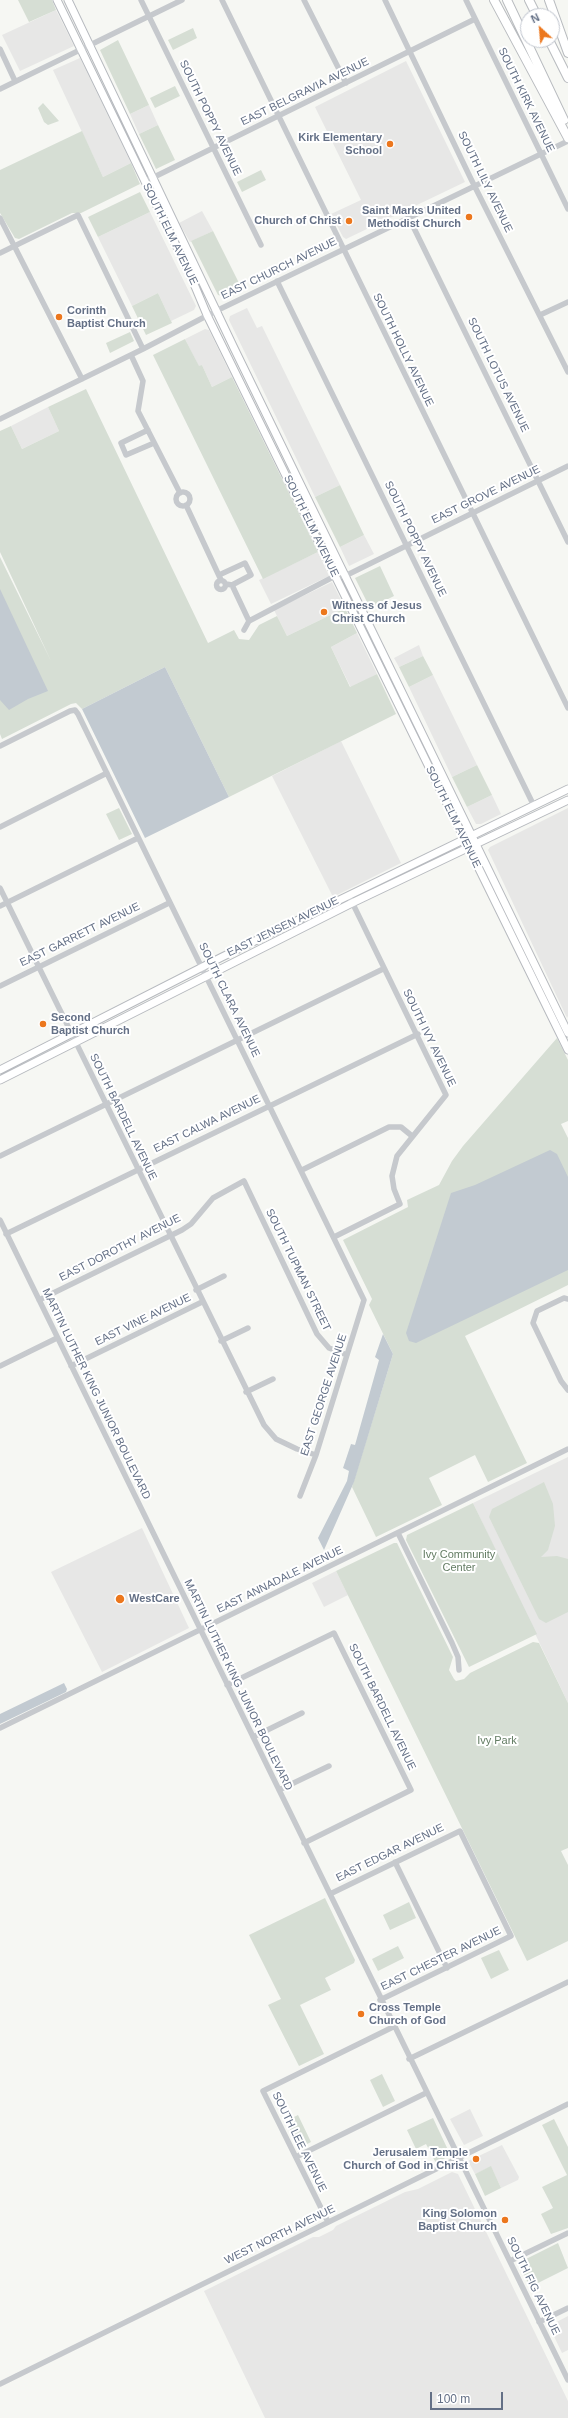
<!DOCTYPE html>
<html>
<head>
<meta charset="utf-8">
<style>
	body { margin:0 }
	#map { position:relative; width:568px; height:2418px; overflow:hidden; background:#f6f7f3; font-family:Arial,sans-serif }
	canvas { display:block }
	.north { position:absolute; left:520px; top:8px; width:40px; height:40px; box-sizing:border-box; background:#fff; border:1px solid #c1c6cf; border-radius:50%; rotate:334deg; font-size:11px; font-weight:700; line-height:16px; text-align:center; color:#647086 }
	.north::after { content:''; display:block; margin:auto; width:14px; height:18px; background:#ec771d; clip-path:polygon(50% 0,100% 100%,50% 72%,0 100%) }
	.scale { position:absolute; left:430px; top:2392px; width:73px; height:18px; box-sizing:border-box; border:2px solid #647086; border-top:0; padding-left:5px; font-size:12px; line-height:14px; white-space:nowrap; color:#647086; -webkit-text-stroke:3px #fff; paint-order:stroke }
</style>
</head>
<body>
<div id="map">
<canvas width="568" height="2418"></canvas>
<div class="north">N</div>
<div class="scale">100 m</div>
</div>
<script>
const g = document.querySelector('canvas').getContext('2d');
g.lineJoin = 'round';
function fill(path, color) {
  g.fillStyle = color;
  g.fill(path, 'evenodd');
}
function shape(rows) {
  const path = new Path2D();
  for (const r of rows) {
    if (r.length === 3) {
      path.moveTo(r[0] + r[2], r[1]);
      path.arc(r[0], r[1], r[2], 0, 2 * Math.PI);
      continue;
    }
    path.moveTo(r[0], r[1]);
    for (let i = 2; i < r.length; i += 2) path.lineTo(r[i], r[i + 1]);
  }
  return path;
}
function strokePath(path, color, width, dash) {
  g.strokeStyle = color;
  g.lineWidth = width;
  g.lineCap = dash ? 'butt' : 'round';
  g.setLineDash(dash || []);
  g.stroke(path);
}
function drawText(font, color, halo, rows, align = 'center') {
  g.font = font + ' Arial,sans-serif';
  g.lineWidth = 4;
  g.setLineDash([]);
  g.textBaseline = 'middle';
  g.strokeStyle = halo;
  g.fillStyle = color;
  for (const [text, x, y, turn = 0] of rows) {
    g.save();
    g.translate(x, y);
    g.rotate((+turn || 0) * Math.PI / 180);
    g.textAlign = isNaN(turn) ? turn : align;
    if (halo) g.strokeText(text, 0, 0);
    g.fillText(text, 0, 0);
    g.restore();
  }
}
fill(shape([
	[56,10,74,46,20,71,2,35],
	[80,58,131,163,103,177,53,70],
	[406,61,465,182,346,239,343,237,331,214,361,200,315,107],
	[149,105,158,125,139,134,130,114],
	[202,211,213,231,190,242,179,223],
	[150,212,196,306,194,310,171,321,158,293,132,306,98,237],
	[247,308,257,328,262,326,340,485,315,497,229,320,230,316],
	[205,329,209,330,232,377,212,387,202,365,199,367,185,339],
	[48,407,59,431,22,449,11,426],
	[364,535,374,554,349,566,340,547],
	[318,552,329,576,271,604,259,580],
	[332,582,345,608,287,636,274,610],
	[357,633,377,674,351,688,331,647],
	[419,645,423,656,399,667,394,658],
	[433,675,477,765,452,777,409,687],
	[341,741,401,863,333,897,272,776],
	[492,795,501,814,481,824,476,824,467,807],
	[568,808,568,1016,567,1018,488,850,490,847],
	[568,1457,568,1703,473,1503],
	[142,1528,189,1628,102,1672,51,1572],
	[336,1571,348,1595,324,1607,312,1583],
	[470,2109,483,2136,464,2145,450,2119],
	[502,2145,519,2177,518,2180,501,2188,491,2167,475,2174,468,2161],
	[452,2172,458,2174,568,2401,568,2418,265,2418,204,2291,313,2237,319,2237,333,2230,336,2226,405,2192,418,2189],
	[568,2316,568,2350,562,2353,549,2326]
]), '#e7e7e6');
fill(shape([
	[18,0,52,0,56,10,29,22],
	[193,28,197,38,173,50,168,40],
	[118,40,149,105,130,114,100,50],
	[175,86,180,96,155,108,150,98],
	[43,103,59,121,48,125,44,122,38,108],
	[158,125,175,160,156,169,139,134],
	[82,131,103,177,131,163,140,184,81,213,72,213,19,239,15,238,0,213,0,170],
	[261,170,266,180,242,192,237,182],
	[140,192,150,212,98,237,88,217],
	[213,231,241,287,222,296,218,295,191,241],
	[158,293,172,323,146,335,132,306],
	[130,332,134,341,110,353,106,343],
	[185,339,199,366,202,365,212,387,232,377,318,552,263,579,153,355],
	[86,389,208,643,234,630,239,639,249,640,259,625,277,616,287,636,345,608,357,633,331,647,350,687,377,674,396,714,229,797,165,667,82,709,76,703,71,704,2,739,0,734,0,557,51,661,0,552,0,431,11,426,22,449,59,431,48,407],
	[340,485,364,535,340,547,315,497],
	[380,566,394,596,370,608,355,578],
	[423,656,433,675,409,687,399,667],
	[477,765,492,795,467,807,452,777],
	[119,808,132,834,119,840,106,814],
	[557,1038,568,1060,568,1121,561,1124,568,1138,568,1285,465,1336,527,1463,488,1482,475,1455,429,1478,442,1505,376,1537,352,1487,393,1354,369,1305,372,1299,343,1240,408,1207,407,1200,439,1185,452,1161,463,1146],
	[544,1482,553,1504,555,1526,548,1550,541,1557,557,1556,568,1559,568,1612,546,1623,539,1619,489,1517,492,1509],
	[473,1503,537,1634,469,1667,406,1540,407,1535],
	[394,1543,397,1543,451,1653,453,1657,449,1670,454,1679,456,1681,464,1679,470,1673,533,1642,539,1643,568,1703,568,1848,561,1851,568,1865,568,1941,527,1961,336,1571],
	[325,1898,355,1960,354,1963,325,1978,331,1990,300,2005,324,2054,299,2066,268,2005,281,1999,249,1935],
	[409,1902,416,1918,390,1930,383,1915],
	[398,1946,404,1958,378,1971,372,1959],
	[499,1950,509,1970,491,1979,481,1958],
	[382,2074,395,2101,383,2107,370,2080],
	[298,2115,311,2142,299,2148,286,2121],
	[433,2118,449,2152,449,2156,436,2163,426,2144,416,2149,407,2130],
	[554,2119,568,2147,568,2228,551,2234,541,2214,553,2208,542,2187,567,2175,542,2125],
	[491,2166,501,2188,485,2196,475,2174],
	[558,2243,568,2268,530,2287,518,2263]
]), '#d6ded4');
fill(shape([
	[0,589,48,691,28,699,9,710,0,700],
	[165,667,229,797,145,838,82,709],
	[550,1150,557,1154,568,1177,568,1270,416,1343,409,1341,406,1333,451,1193,475,1185],
	[383,1334,393,1354,354,1482,324,1550,318,1538,347,1481,349,1471,343,1468,351,1444,355,1445,379,1360,375,1357],
	[64,1683,67,1689,66,1692,0,1724,0,1714]
]), '#c2cad1');
const major = shape([
	[57,0,189,272,207,315,568,1050],
	[68,0,234,348,568,1033],
	[0,1070,222,957,568,789],
	[0,1080,352,903,568,800]
]);
const highway = shape([
	[494,0,568,138],
	[507,0,564,120],
	[529,0,537,16],
	[549,0,568,53],
	[549,40,568,78]
]);
strokePath(major, '#b7babf', 9);
strokePath(highway, '#b8bbbf', 10);
strokePath(shape([
	[141,0,261,245],
	[222,0,568,708],
	[304,0,346,83],
	[385,0,471,179,568,372],
	[466,0,568,209],
	[0,49,15,81],
	[0,89,182,0],
	[144,182,475,19],
	[0,218,82,379],
	[409,218,568,542],
	[0,253,78,215,143,349],
	[277,281,534,806],
	[540,315,568,302],
	[131,355,143,381,138,411,180,493],
	[0,419,143,349,216,311,568,141],
	[148,430,121,443,126,455,154,443],
	[183,499,7],
	[186,505,221,580],
	[219,575,245,563,251,575,232,585],
	[221,585,4.5],
	[226,584,232,585,249,621],
	[244,630,249,621,335,576,345,576,568,466],
	[0,746,70,711,75,710,78,714,364,1300,316,1455,300,1496],
	[0,827,107,773],
	[0,888,264,1425,276,1439,297,1449,316,1455],
	[0,906,138,838],
	[0,986,169,903],
	[0,1156,383,969],
	[302,1170,389,1127,401,1127,412,1136],
	[0,1220,568,2380],
	[6,1234,418,1034],
	[334,1237,400,1204,394,1189,392,1176,397,1156,446,1095,351,900],
	[196,1290,224,1276],
	[568,1299,564,1298,537,1311,533,1323,561,1381,568,1390],
	[39,1300,182,1230,191,1224,213,1198,244,1181,317,1334,329,1348,347,1355],
	[221,1341,248,1328],
	[0,1366,57,1338],
	[71,1366,202,1302],
	[246,1392,273,1379],
	[398,1533,452,1643,458,1657,459,1670],
	[227,1685,334,1633,411,1790,304,1843],
	[0,1728,568,1449],
	[253,1737,302,1713],
	[279,1790,329,1766],
	[395,1862,447,1968],
	[330,1894,460,1831,511,1936,380,2000],
	[409,2059,568,1982],
	[296,2157,426,2093],
	[328,2222,263,2091,393,2027],
	[510,2261,568,2233],
	[539,2322,568,2308],
	[0,2384,568,2104]
]), '#c6c9cd', 5.5);
strokePath(major, '#fff', 7);
strokePath(highway, '#fff', 8);
for (const [x, y, r, color] of [
	[390,144,4,"#ec771d"],
	[469,217,4,"#ec771d"],
	[349,221,4,"#ec771d"],
	[59,317,4,"#ec771d"],
	[324,612,4,"#ec771d"],
	[43,1024,4,"#ec771d"],
	[120,1599,5,"#ec771d"],
	[361,2014,4,"#ec771d"],
	[476,2159,4,"#ec771d"],
	[505,2220,4,"#ec771d"]
]) {
  const dot = new Path2D();
  dot.arc(x, y, r, 0, 2 * Math.PI);
  g.fillStyle = color;
  g.fill(dot);
  strokePath(dot, '#fff', 1.5);
}
drawText('11px', '#647086', '#fff', [
	["EAST BELGRAVIA AVENUE",305,92,-26],
	["SOUTH KIRK AVENUE",526,100,64],
	["SOUTH POPPY AVENUE",210,118,64],
	["SOUTH LILY AVENUE",485,182,64],
	["SOUTH ELM AVENUE",170,234,64],
	["EAST CHURCH AVENUE",279,269,-26],
	["SOUTH HOLLY AVENUE",403,350,64],
	["SOUTH LOTUS AVENUE",498,375,64],
	["EAST GROVE AVENUE",486,495,-26],
	["SOUTH ELM AVENUE",311,526,64],
	["SOUTH POPPY AVENUE",415,539,64],
	["SOUTH ELM AVENUE",453,817,64],
	["EAST JENSEN AVENUE",283,927,-26],
	["EAST GARRETT AVENUE",80,935,-26],
	["SOUTH CLARA AVENUE",229,1000,64],
	["SOUTH IVY AVENUE",429,1038,64],
	["SOUTH BARDELL AVENUE",123,1117,64],
	["EAST CALWA AVENUE",207,1124,-26],
	["EAST DOROTHY AVENUE",120,1248,-27],
	["SOUTH TUPMAN STREET",298,1270,64],
	["EAST VINE AVENUE",143,1320,-26],
	["MARTIN LUTHER KING JUNIOR BOULEVARD",96,1394,64],
	["EAST GEORGE AVENUE",324,1395,-72],
	["EAST ANNADALE AVENUE",280,1580,-26],
	["MARTIN LUTHER KING JUNIOR BOULEVARD",238,1685,64],
	["SOUTH BARDELL AVENUE",382,1707,64],
	["EAST EDGAR AVENUE",390,1853,-26],
	["EAST CHESTER AVENUE",441,1959,-26],
	["SOUTH LEE AVENUE",299,2142,64],
	["WEST NORTH AVENUE",280,2235,-26],
	["SOUTH FIG AVENUE",533,2286,64]
]);
drawText('bold 11px', '#647086', '#fff', [
	["Kirk Elementary",382,138],
	["School",382,151],
	["Saint Marks United",461,211],
	["Methodist Church",461,224],
	["Church of Christ",341,221],
	["Corinth",67,311,"left"],
	["Baptist Church",67,324,"left"],
	["Witness of Jesus",332,606,"left"],
	["Christ Church",332,619,"left"],
	["Second",51,1018,"left"],
	["Baptist Church",51,1031,"left"],
	["WestCare",129,1599,"left"],
	["Cross Temple",369,2008,"left"],
	["Church of God",369,2021,"left"],
	["Jerusalem Temple",468,2153],
	["Church of God in Christ",468,2166],
	["King Solomon",497,2214],
	["Baptist Church",497,2227]
], 'right');
drawText('11px', '#637c63', '#fff', [
	["Ivy Community",459,1555],
	["Center",459,1568],
	["Ivy Park",497,1741]
]);
</script>
</body>
</html>
